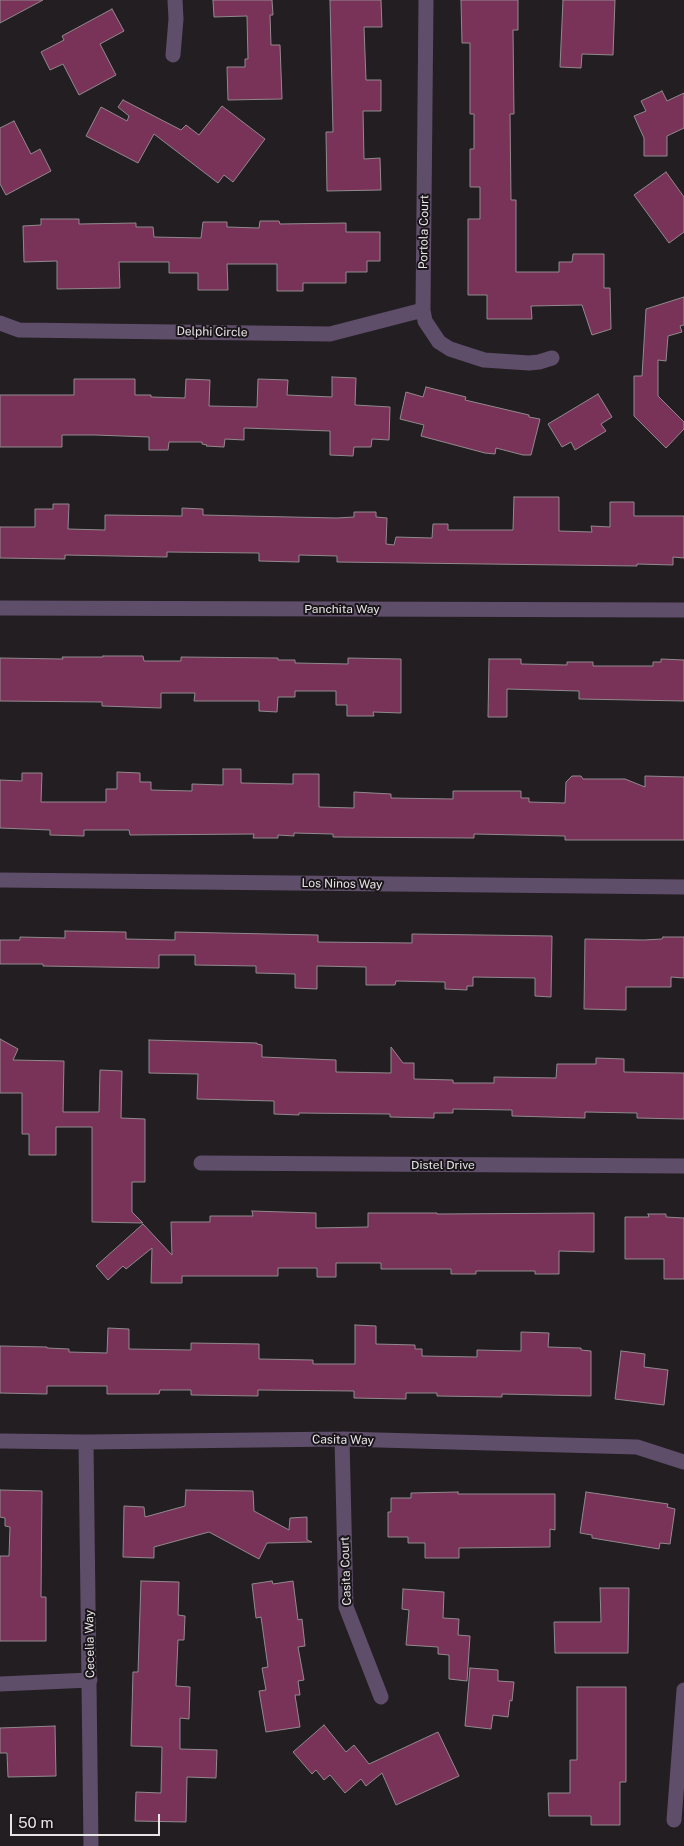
<!DOCTYPE html>
<html>
<head>
<meta charset="utf-8">
<style>
	body { margin:0 }
	#map { position:relative; width:684px; height:1846px; overflow:hidden; background:#231e22; font-family:"Public Sans",sans-serif }
	canvas { display:block }
	.scale { position:absolute; left:10px; top:1814px; width:150px; height:22px; box-sizing:border-box; border:2px solid #e7e4e6; border-top:0; padding-left:6px; font-size:15px; line-height:18px; white-space:nowrap; color:#e7e4e6; -webkit-text-stroke:4px #191519; paint-order:stroke }
</style>
</head>
<body>
<div id="map">
<canvas width="684" height="1846"></canvas>
<div class="scale">50 m</div>
</div>
<script>
const g = document.querySelector('canvas').getContext('2d');
g.lineJoin = 'round';
function fill(path, color) {
  g.fillStyle = color;
  g.fill(path, 'evenodd');
}
function shape(rows) {
  const path = new Path2D();
  for (const r of rows) {
    path.moveTo(r[0], r[1]);
    for (let i = 2; i < r.length; i += 2) path.lineTo(r[i], r[i + 1]);
  }
  return path;
}
function strokePath(path, color, width, dash) {
  g.strokeStyle = color;
  g.lineWidth = width;
  g.lineCap = dash ? 'butt' : 'round';
  g.setLineDash(dash || []);
  g.stroke(path);
}
function drawText(font, color, halo, rows, align = 'center') {
  g.font = font + ' "Public Sans",sans-serif';
  g.lineWidth = 4;
  g.setLineDash([]);
  g.textBaseline = 'middle';
  g.strokeStyle = halo;
  g.fillStyle = color;
  for (const [text, x, y, turn = 0] of rows) {
    g.save();
    g.translate(x, y);
    g.rotate((+turn || 0) * Math.PI / 180);
    g.textAlign = isNaN(turn) ? turn : align;
    if (halo) g.strokeText(text, 0, 0);
    g.fillText(text, 0, 0);
    g.restore();
  }
}
const building = shape([
	[0,0,43,0,0,23,0,0],
	[213,0,272,0,273,15,270,15,271,45,280,45,282,99,228,100,227,67,245,67,245,59,248,59,247,16,214,17,213,0],
	[330,0,381,0,382,27,364,27,366,80,381,80,381,111,363,111,364,159,380,158,381,190,327,191,326,132,333,132,330,0],
	[461,0,518,0,518,30,513,30,514,114,510,114,511,200,516,200,516,272,559,272,559,262,572,262,573,254,604,254,604,288,610,288,611,329,592,335,582,305,531,306,532,319,487,319,487,295,468,295,468,219,480,219,480,187,470,187,470,149,474,149,474,114,470,114,470,43,462,43,461,0],
	[563,0,615,0,613,55,582,54,581,68,560,67,563,0],
	[112,9,124,31,100,44,116,75,79,95,63,64,50,70,41,52,64,40,62,36,112,9],
	[662,91,667,101,684,93,684,128,667,136,667,156,644,156,644,138,634,116,646,111,641,101,662,91],
	[123,100,181,130,186,125,199,135,222,106,265,139,233,182,224,175,218,183,154,134,138,163,86,136,101,107,127,121,129,116,118,107,123,100],
	[14,121,31,154,40,149,51,171,6,195,0,184,0,128,14,121],
	[666,172,684,197,684,232,669,243,634,195,666,172],
	[41,219,79,219,79,224,136,223,136,227,153,227,154,237,201,238,203,222,227,222,227,227,259,228,260,221,279,221,280,224,346,223,346,232,380,232,380,261,367,261,367,272,346,272,346,283,303,283,303,291,277,291,277,264,227,264,228,290,198,290,198,273,169,273,169,262,119,262,120,288,57,289,57,261,24,262,23,226,41,225,41,219],
	[684,297,684,325,680,326,682,332,668,336,666,361,658,360,658,396,684,422,684,429,666,448,634,416,634,376,642,376,646,309,684,297],
	[332,377,356,378,355,405,390,407,389,440,372,439,371,447,354,447,353,456,330,455,330,431,244,428,244,440,225,439,224,447,206,446,207,445,202,444,202,442,169,442,168,450,149,450,149,437,95,435,62,435,62,447,0,447,0,395,74,395,74,379,135,379,135,395,151,395,151,397,185,398,186,379,210,380,209,406,257,407,258,379,288,380,287,395,332,397,332,377],
	[426,387,466,397,465,400,529,415,529,417,540,419,531,455,523,455,496,448,495,454,485,453,421,436,424,425,400,419,406,392,423,397,426,387],
	[598,394,612,417,601,424,606,431,575,450,571,442,562,447,548,424,598,394],
	[514,497,559,497,559,531,592,532,591,526,610,527,610,502,634,502,634,516,684,516,684,558,673,557,673,565,637,564,637,566,337,562,337,556,299,555,299,562,259,561,259,553,167,552,167,557,65,555,65,559,0,558,0,527,35,527,35,509,53,509,53,504,69,504,68,529,105,530,105,515,182,516,182,508,203,509,203,515,244,516,337,518,354,517,354,512,376,512,376,517,387,518,386,544,394,545,396,537,432,538,433,524,448,524,448,530,513,530,514,497],
	[103,656,143,656,144,661,181,661,181,657,278,658,278,660,295,660,295,663,348,664,348,658,401,659,401,713,373,712,374,716,347,716,347,705,336,705,336,691,295,691,295,697,278,697,277,712,259,711,259,701,194,701,195,693,161,693,161,708,102,706,102,702,0,701,0,658,63,659,62,657,103,657,103,656],
	[489,659,521,659,521,664,567,665,567,662,593,662,593,666,653,666,653,662,661,662,661,659,684,660,684,701,579,699,579,691,507,689,507,717,488,717,489,659],
	[223,769,241,769,241,783,293,784,293,774,319,774,319,807,354,808,354,792,391,794,391,798,453,799,453,791,521,791,521,798,529,798,529,802,565,803,566,782,572,776,581,776,583,779,625,779,645,787,645,776,684,777,684,840,565,840,565,836,474,834,474,838,333,837,333,834,294,833,294,836,278,835,278,838,253,838,254,834,130,835,129,830,84,830,84,836,50,835,50,830,0,828,0,780,22,781,22,773,42,773,41,802,106,802,106,789,117,789,117,772,140,773,140,782,151,782,151,790,192,791,192,784,223,785,223,769],
	[65,931,126,932,126,939,175,940,175,932,318,935,318,942,412,943,412,934,552,936,551,997,535,996,535,978,473,977,473,986,467,986,467,990,445,989,445,982,396,981,395,985,366,985,366,967,317,966,317,989,295,988,295,974,256,973,256,966,195,965,195,955,159,955,159,968,43,966,43,964,0,964,0,940,20,940,20,937,65,938,65,931],
	[663,937,684,937,684,978,671,977,671,987,626,987,626,1010,584,1009,585,939,644,940,662,939,663,937],
	[0,1039,18,1049,13,1060,64,1061,63,1112,99,1112,100,1070,122,1071,121,1118,145,1119,145,1182,132,1182,132,1212,143,1223,92,1222,92,1127,56,1127,56,1155,29,1155,29,1134,22,1134,22,1093,0,1093,0,1039],
	[149,1040,257,1043,257,1044,262,1045,262,1057,336,1060,336,1072,391,1073,391,1047,403,1063,414,1063,414,1079,453,1080,453,1083,494,1083,494,1077,556,1078,557,1064,596,1064,596,1058,624,1059,624,1072,684,1073,684,1119,637,1118,637,1113,585,1112,585,1118,512,1116,512,1110,453,1109,453,1113,434,1113,434,1118,390,1117,390,1114,299,1113,299,1115,274,1114,274,1101,197,1099,198,1074,149,1073,149,1040],
	[252,1211,316,1213,316,1228,368,1227,368,1213,437,1213,437,1214,594,1213,594,1252,559,1251,559,1274,535,1274,535,1271,476,1271,476,1274,451,1274,451,1269,381,1269,381,1263,336,1263,336,1277,317,1277,317,1268,278,1268,278,1276,182,1276,182,1283,151,1283,152,1248,126,1269,123,1266,108,1280,96,1266,143,1224,172,1255,171,1222,210,1222,210,1216,253,1216,252,1211],
	[648,1214,666,1214,666,1217,684,1218,684,1279,664,1279,664,1259,625,1259,625,1217,649,1217,648,1214],
	[355,1325,376,1326,376,1344,415,1345,415,1349,422,1349,422,1356,477,1357,477,1350,521,1351,521,1332,549,1333,548,1347,581,1348,581,1350,591,1351,591,1396,502,1394,502,1397,437,1396,437,1393,406,1393,406,1399,354,1398,354,1391,258,1390,258,1396,191,1395,191,1390,160,1390,159,1394,107,1394,107,1386,47,1386,47,1394,0,1393,0,1346,47,1347,47,1348,69,1349,69,1352,107,1353,108,1328,129,1329,129,1349,191,1350,191,1343,259,1344,259,1359,313,1360,313,1364,355,1364,355,1325],
	[621,1351,645,1354,644,1367,668,1370,664,1405,615,1399,621,1351],
	[0,1490,42,1491,41,1597,46,1597,46,1641,0,1641,0,1556,9,1556,10,1527,5,1526,5,1518,0,1517,0,1490],
	[186,1490,253,1491,254,1511,289,1530,290,1518,307,1517,307,1540,312,1542,267,1543,259,1559,209,1532,154,1547,154,1558,123,1557,124,1506,144,1507,145,1517,185,1506,186,1490],
	[458,1492,458,1494,555,1494,555,1530,550,1529,550,1547,459,1548,459,1558,425,1558,425,1543,408,1543,408,1537,388,1537,388,1512,391,1512,391,1498,411,1498,411,1493,458,1492],
	[586,1492,668,1504,667,1507,675,1509,670,1544,660,1543,659,1549,592,1538,592,1535,580,1533,586,1492],
	[141,1581,179,1582,178,1615,185,1616,184,1640,178,1640,176,1686,190,1687,189,1719,180,1718,180,1749,217,1750,216,1778,187,1777,186,1822,135,1821,136,1792,161,1793,162,1747,131,1746,133,1672,138,1672,141,1581],
	[272,1581,273,1584,293,1581,298,1620,302,1619,305,1646,298,1647,304,1680,298,1681,300,1695,295,1695,300,1727,266,1732,259,1691,266,1690,262,1668,268,1667,261,1617,256,1618,252,1584,272,1581],
	[600,1588,629,1588,628,1653,555,1653,554,1622,601,1622,600,1588],
	[403,1589,444,1592,443,1618,459,1619,458,1635,470,1636,467,1681,449,1679,449,1655,438,1654,438,1647,406,1645,409,1610,402,1609,403,1589],
	[470,1668,498,1670,498,1681,514,1682,512,1701,510,1700,508,1717,493,1715,491,1729,465,1726,470,1668],
	[577,1687,626,1687,626,1782,620,1782,620,1825,591,1825,591,1816,549,1816,548,1793,570,1793,570,1760,577,1760,577,1687],
	[324,1725,346,1752,354,1745,369,1764,438,1732,459,1776,396,1805,382,1773,366,1786,361,1779,345,1793,330,1775,324,1780,316,1770,312,1774,293,1752,324,1725],
	[55,1726,56,1776,8,1777,7,1753,0,1753,0,1728,55,1726]
]);
fill(building, '#793358');
strokePath(building, '#918a8d', 1);
strokePath(shape([
	[426,0,423,310,425,321,439,342,450,349,484,360,529,363,539,362,552,358],
	[173,55,176,19,175,0],
	[0,323,19,330,330,334,423,310],
	[0,608,684,610],
	[0,880,684,887],
	[201,1163,684,1166],
	[342,1439,346,1607,381,1697],
	[0,1441,86,1442,342,1439,637,1447,684,1462],
	[86,1442,91,1846],
	[0,1684,90,1680],
	[674,1820,684,1690]
]), '#5e4e6a', 15);
drawText('12px', '#e7e4e6', '#191519', [
	["Portola Court",424,232,-89],
	["Delphi Circle",212,332,1],
	["Panchita Way",342,609],
	["Los Ninos Way",342,884,1],
	["Distel Drive",443,1165],
	["Casita Way",343,1440,1],
	["Casita Court",346,1571,-92],
	["Cecelia Way",90,1644,-91]
]);
</script>
</body>
</html>
